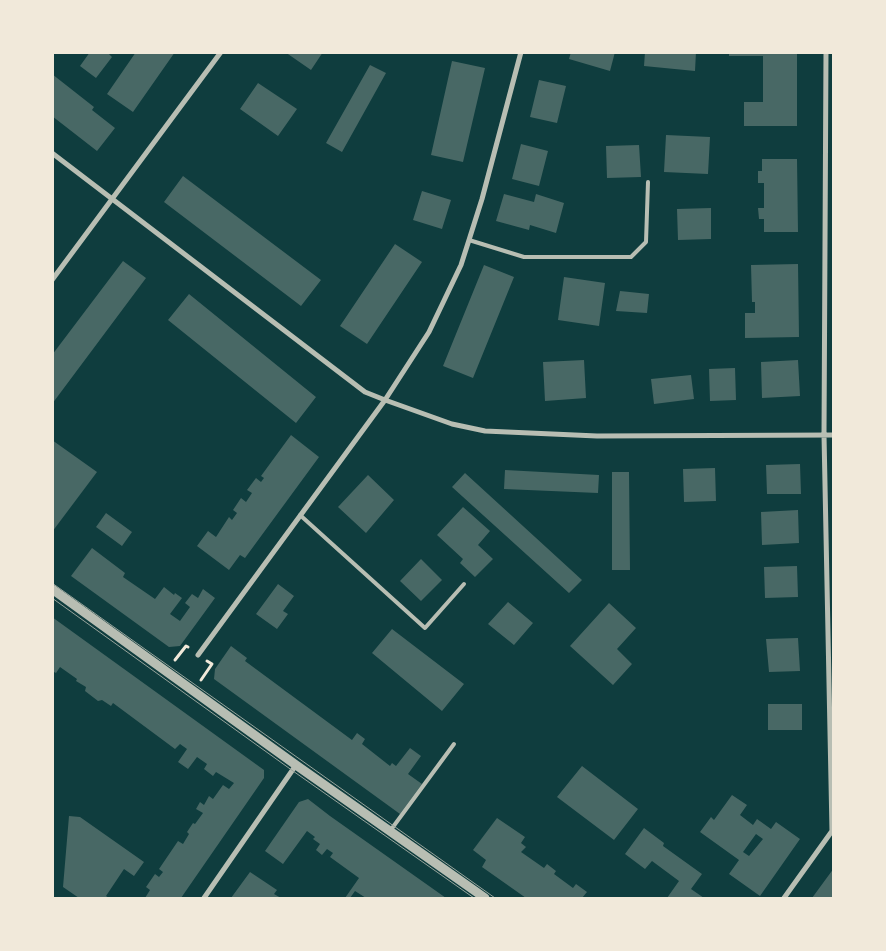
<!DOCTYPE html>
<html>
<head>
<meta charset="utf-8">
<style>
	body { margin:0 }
	#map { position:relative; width:886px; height:951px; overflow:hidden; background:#0f3d3e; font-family:Poppins,sans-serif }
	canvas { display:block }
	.frame { position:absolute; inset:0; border:54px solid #f1e9da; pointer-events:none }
</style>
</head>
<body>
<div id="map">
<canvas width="886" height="951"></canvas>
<div class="frame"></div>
</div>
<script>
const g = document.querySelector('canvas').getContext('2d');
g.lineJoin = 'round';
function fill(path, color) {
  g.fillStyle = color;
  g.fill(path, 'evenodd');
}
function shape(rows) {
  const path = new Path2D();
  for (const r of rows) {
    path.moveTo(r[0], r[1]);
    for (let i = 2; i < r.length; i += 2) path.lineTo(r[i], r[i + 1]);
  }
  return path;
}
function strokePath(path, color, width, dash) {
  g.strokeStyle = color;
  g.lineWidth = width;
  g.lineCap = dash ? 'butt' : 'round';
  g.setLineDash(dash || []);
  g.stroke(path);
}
fill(shape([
	[90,52,107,52,112,57,96,78,80,66],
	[136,52,175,52,133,112,107,94],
	[285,52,323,52,311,70],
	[571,52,615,52,610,71,569,59],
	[645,52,696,52,695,71,644,66],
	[729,52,797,52,797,126,744,126,744,102,763,102,763,56,729,56],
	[452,61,485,68,463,162,431,155],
	[370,65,386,73,342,152,326,143],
	[52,74,94,107,92,110,115,128,97,151,52,116],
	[539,80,566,86,557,123,530,117],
	[258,83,297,109,278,136,240,109],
	[666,135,710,137,708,174,664,172],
	[521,144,548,151,539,186,512,179],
	[639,145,641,177,607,178,606,146],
	[762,159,797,159,798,232,764,232,764,219,759,219,758,208,764,208,764,183,758,183,758,171,762,171],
	[183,176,321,280,301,306,164,202],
	[422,191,451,200,442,229,413,220],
	[504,194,534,202,536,194,564,203,556,233,530,225,529,230,496,221],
	[711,208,711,239,678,240,677,209],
	[395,244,422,262,367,344,340,326],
	[123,261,146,278,52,404,52,355],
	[798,264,799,337,745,338,745,313,755,313,755,302,752,302,751,265],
	[484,265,514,277,473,378,443,366],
	[564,277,605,283,599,326,558,320],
	[620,291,649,294,647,313,616,311],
	[189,294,316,397,296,423,168,320],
	[584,360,586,398,545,401,543,362],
	[798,360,800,396,762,398,761,362],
	[735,368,736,400,710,401,709,369],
	[691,375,694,399,654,404,651,379],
	[291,435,319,457,245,558,240,555,229,570,197,546,208,531,216,537,229,517,232,520,237,513,233,510,241,498,246,502,252,493,247,490,256,478,261,482,264,478,261,476],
	[52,440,97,472,52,532],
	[800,464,801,494,767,494,766,465],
	[715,468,716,501,684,502,683,469],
	[505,470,599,475,598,493,504,489],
	[612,472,629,472,630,570,612,570],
	[465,473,582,580,569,593,452,487],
	[368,475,394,500,366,533,338,507],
	[463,507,490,531,478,545,493,559,475,577,460,563,463,559,437,535],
	[798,510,799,543,762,545,761,512],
	[106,513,132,532,122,546,96,527],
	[92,548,125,573,123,577,155,599,164,587,174,595,175,593,182,598,170,614,180,621,190,607,185,603,192,594,198,598,203,589,215,598,180,646,169,647,71,576],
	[421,559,442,580,421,601,400,581],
	[797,566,798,597,765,598,764,567],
	[278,584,294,596,283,611,288,614,277,629,256,614],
	[508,602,533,623,514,645,488,624],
	[609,603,636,628,617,649,632,664,613,685,570,646],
	[52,617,264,770,264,778,181,898,145,898,150,890,146,887,155,874,159,877,163,872,159,869,178,841,183,844,189,834,187,832,193,823,195,824,203,813,196,809,200,802,204,805,209,796,213,799,223,785,229,789,234,783,216,772,213,776,204,769,207,764,197,757,188,769,178,762,187,749,180,744,175,749,113,703,111,706,102,700,98,701,85,691,86,687,76,681,77,679,60,667,56,673,52,671],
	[392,629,464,684,442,711,372,653],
	[798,638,800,671,769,672,766,639],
	[231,646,247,658,245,661,352,740,357,733,365,739,362,744,390,766,392,763,396,766,410,748,421,756,408,774,422,784,400,814,214,679,215,669],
	[768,704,802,704,802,730,768,730],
	[582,766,638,809,614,840,557,797],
	[732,795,747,805,740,815,753,825,757,819,771,829,776,822,800,839,760,896,729,874,739,860,700,832,711,817,714,820],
	[756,834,763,839,749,856,743,852],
	[308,799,330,816,446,898,366,898,355,891,350,898,345,898,359,878,330,857,333,853,327,849,322,855,316,850,320,844,313,839,315,837,307,831,283,864,265,851,299,802],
	[69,816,80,817,144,862,134,876,124,869,106,896,109,898,79,898,63,887],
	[497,818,525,837,521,843,526,847,521,852,544,868,547,864,556,871,554,874,573,888,576,884,587,892,582,898,526,898,482,867,486,860,473,850],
	[644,828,664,843,663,846,702,874,691,889,704,898,667,898,679,881,652,861,645,869,625,854],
	[834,868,834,898,812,898],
	[250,872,277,890,274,894,281,898,231,898]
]), '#486865');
strokePath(shape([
	[175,660,186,646,188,647],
	[201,680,212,664,207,661]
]), '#f1e9da', 3);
strokePath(shape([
	[469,240,524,257,631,257,646,242,648,182],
	[300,515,425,628,464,584],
	[390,831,454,744]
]), '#b8beb3', 4);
strokePath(shape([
	[52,153,365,392,385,400,452,424,485,431,597,436,834,435],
	[52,280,221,52],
	[198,655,385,400,429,332,461,265,469,240,482,199,521,52],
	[204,898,296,765],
	[784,898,832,831,824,435,826,52]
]), '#b8beb3', 5);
strokePath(shape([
	[52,589,296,765,485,898]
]), '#b8beb3', 9);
strokePath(shape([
	[52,583,495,898],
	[52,598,293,771,474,898]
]), '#97a49c', 1);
</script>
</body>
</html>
